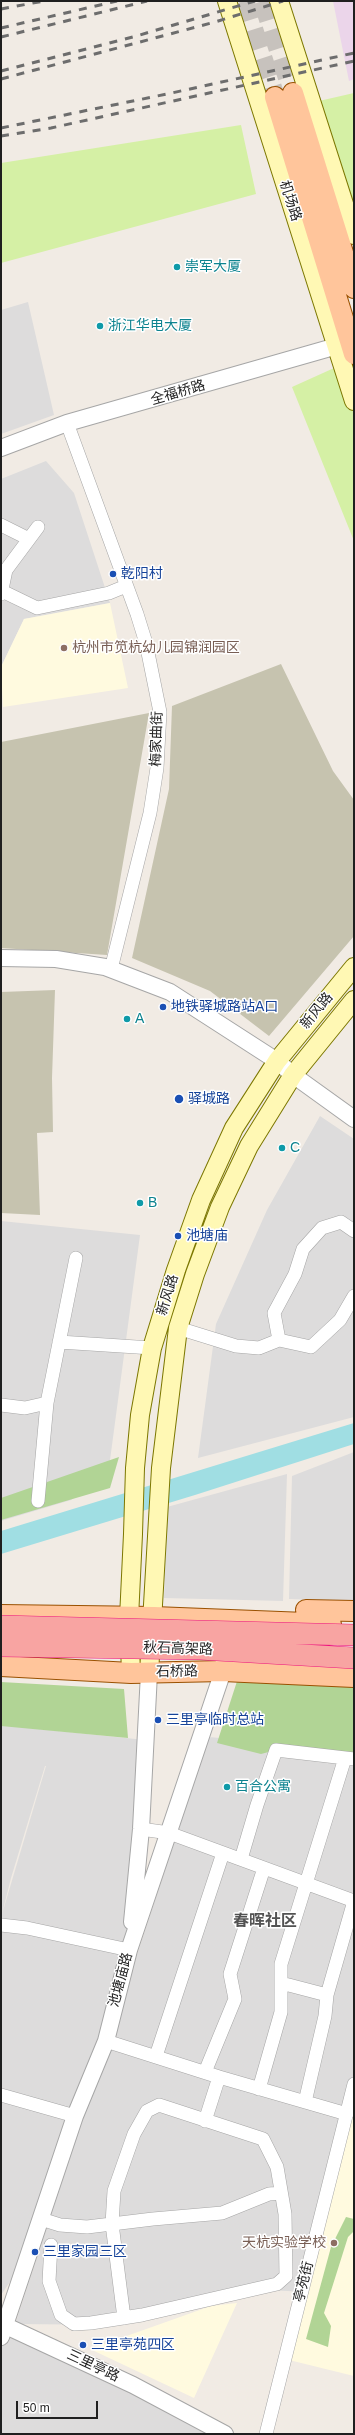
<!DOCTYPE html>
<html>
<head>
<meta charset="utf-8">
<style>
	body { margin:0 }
	#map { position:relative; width:355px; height:2435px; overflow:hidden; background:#f1ebe4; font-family:Arial,sans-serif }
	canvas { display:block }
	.frame { position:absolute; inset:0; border:2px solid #1f1f1f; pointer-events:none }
	.scale { position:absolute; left:16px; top:2401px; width:82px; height:18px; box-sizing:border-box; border:2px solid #1f1f1f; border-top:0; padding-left:5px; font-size:12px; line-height:14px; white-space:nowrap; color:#1f1f1f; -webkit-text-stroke:3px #fff; paint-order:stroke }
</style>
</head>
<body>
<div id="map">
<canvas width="355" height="2435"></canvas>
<div class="frame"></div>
<div class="scale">50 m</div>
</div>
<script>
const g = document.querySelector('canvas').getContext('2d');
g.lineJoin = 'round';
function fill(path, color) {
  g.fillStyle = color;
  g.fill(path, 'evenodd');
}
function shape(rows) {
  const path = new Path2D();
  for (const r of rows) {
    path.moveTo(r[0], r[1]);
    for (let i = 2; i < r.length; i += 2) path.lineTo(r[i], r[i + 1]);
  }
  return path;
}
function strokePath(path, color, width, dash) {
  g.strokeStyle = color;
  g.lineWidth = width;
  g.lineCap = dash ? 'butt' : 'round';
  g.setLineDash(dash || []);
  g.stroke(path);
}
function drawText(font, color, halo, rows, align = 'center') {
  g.font = font + ' Arial,"Noto Sans SC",sans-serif';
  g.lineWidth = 3;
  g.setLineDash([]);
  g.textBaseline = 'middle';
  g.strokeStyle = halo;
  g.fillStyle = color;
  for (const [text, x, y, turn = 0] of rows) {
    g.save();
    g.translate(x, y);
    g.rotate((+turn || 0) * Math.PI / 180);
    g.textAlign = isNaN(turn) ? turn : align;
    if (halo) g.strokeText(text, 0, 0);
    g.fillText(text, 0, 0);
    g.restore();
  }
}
fill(shape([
	[28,302,54,415,1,434,1,310],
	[46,461,74,493,110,603,24,619,1,667,1,479],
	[320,1116,354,1139,354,1417,198,1458,216,1324,267,1210],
	[1,1221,140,1235,108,1475,71,1500,1,1521],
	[354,1452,354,1601,289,1599,292,1476],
	[287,1474,283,1601,164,1598,167,1507],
	[1,1725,145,1740,129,1950,31,2251,1,2295],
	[45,1766,46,1766,2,1914,11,1878],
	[209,1737,354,1751,354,2117,310,2292,265,2290,122,2325,15,2324],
	[6,2331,214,2434,1,2434,1,2342]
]), '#dddcdc');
fill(shape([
	[333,1,354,1,354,79,349,81]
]), '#ebd5ea');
fill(shape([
	[110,603,128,688,3,707,1,667,24,619],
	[354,2084,354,2376,285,2359],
	[237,2303,194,2398,90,2349,211,2306]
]), '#fffadf');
fill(shape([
	[281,664,333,771,354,800,354,936,269,1036,210,991,132,958,169,789,172,706],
	[149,713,107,955,1,948,1,742],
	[55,990,52,1078,53,1132,37,1133,40,1215,1,1213,1,992]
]), '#c6c3af');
fill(shape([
	[354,93,354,230,319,101],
	[241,125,256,194,1,263,1,163],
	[354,359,354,541,292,387]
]), '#d5f0a5');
fill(shape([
	[119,1457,110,1488,1,1520,1,1498],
	[240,1672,354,1677,354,1759,276,1750,261,1754,217,1743],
	[1,1682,124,1689,128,1738,1,1726],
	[346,2217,354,2219,354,2231,348,2237,324,2313,331,2326,328,2347,306,2339,331,2247]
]), '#b1d495');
fill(shape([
	[354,1423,354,1444,195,1495,1,1554,1,1531]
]), '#a0dee3');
strokePath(shape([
	[244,1,275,97],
	[263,1,293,93]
]), '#c7c2bd', 20, [20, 10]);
const minor = shape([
	[67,423,137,614,146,643,160,712,157,768,150,813,111,969],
	[1,525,29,539],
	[2,591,37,608,109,593,126,586],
	[1,594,6,570,38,527],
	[178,1328,236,1346,259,1348,279,1340,311,1347,340,1320,354,1296],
	[279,1340,274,1313,295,1274,303,1249,322,1228,341,1222,354,1231],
	[59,1342,152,1348],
	[1,1405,25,1408,47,1403],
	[38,1501,47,1403,76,1258],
	[141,1829,169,1833,354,1901],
	[241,1859,257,1805,276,1750,354,1759],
	[1,1925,27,1928,129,1950],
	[281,1983,327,1995],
	[106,2041,219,2077,347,2114],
	[156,2056,223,1853],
	[205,2072,235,1999,230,1974,264,1868],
	[259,2089,281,2012,281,1964,345,1758],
	[1,2095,75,2116],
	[305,2102,325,2016,327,1995,354,1901],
	[205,2121,219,2077],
	[41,2219,60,2225,87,2227,153,2219,222,2213,269,2194,281,2193],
	[51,2245,49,2281,61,2315,74,2324,91,2323,142,2315,277,2284,286,2276,285,2214,277,2167,263,2139,159,2105,147,2111,134,2134,114,2191,112,2224,124,2318],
	[266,2434,354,2084]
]);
const tertiary = shape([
	[1,448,67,423,337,346,348,339],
	[1,958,56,959,105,967,170,992,277,1061,293,1075,354,1119],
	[132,1922,141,1829,149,1673],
	[6,2326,133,2385,225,2434],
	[1,2337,75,2116,106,2041,129,1950,223,1671,224,1660]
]);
const secondary = shape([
	[227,1,354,401],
	[279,1,354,235],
	[131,1673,129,1618,133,1534,135,1468,140,1415,152,1348,176,1270,201,1200,234,1128,277,1061,354,967],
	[149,1673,161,1468,178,1328,195,1274,220,1207,249,1146,293,1075,354,1000]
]);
const primary = shape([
	[293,93,354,288],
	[275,97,354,354],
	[306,1610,354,1611],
	[1,1615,154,1617,331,1624],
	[1,1666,131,1673,223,1671,354,1677]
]);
strokePath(minor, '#a6a6a6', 14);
strokePath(tertiary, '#a6a6a6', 18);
strokePath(secondary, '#7c7700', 20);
strokePath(primary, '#9a5100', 22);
strokePath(minor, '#fff', 13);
strokePath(tertiary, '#fff', 16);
strokePath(secondary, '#fff8b4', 18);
strokePath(primary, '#ffc59b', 20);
strokePath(shape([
	[1,9,44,1],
	[1,28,117,1],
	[1,37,147,1],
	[1,71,133,37,255,1],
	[1,79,215,22,283,1],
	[1,128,167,94,354,53],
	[1,136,51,128,354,61]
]), '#6d6d6d', 3, [8, 8]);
const trunkBridge = shape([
	[1,1626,354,1635],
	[1,1646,200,1649,354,1658]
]);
strokePath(trunkBridge, '#ed137e', 22, []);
strokePath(trunkBridge, '#f8a4a2', 21);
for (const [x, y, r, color] of [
	[177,267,4,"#0f9aa8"],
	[100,326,4,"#0f9aa8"],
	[113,574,4,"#1a4fb4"],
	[64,648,4,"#8d6e63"],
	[163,1007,4,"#1a4fb4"],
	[127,1019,4,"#0f9aa8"],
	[179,1099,5,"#1a4fb4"],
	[282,1148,4,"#0f9aa8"],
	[140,1203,4,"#0f9aa8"],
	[178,1236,4,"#1a4fb4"],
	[158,1720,4,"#1a4fb4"],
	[227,1787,4,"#0f9aa8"],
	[334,2243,4,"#8d6e63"],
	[35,2252,4,"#1a4fb4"],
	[83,2345,4,"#1a4fb4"]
]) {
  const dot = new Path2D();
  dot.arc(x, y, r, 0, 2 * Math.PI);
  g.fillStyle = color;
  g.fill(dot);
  strokePath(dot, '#fff', 1.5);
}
drawText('14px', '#1f1f1f', '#fff', [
	["机场路",290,201,72],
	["全福桥路",178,393,-16],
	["梅家曲街",157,739,-88],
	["新风路",317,1011,-51],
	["新风路",168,1295,-73],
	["秋石高架路",178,1649,2],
	["石桥路",177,1672,-1],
	["池塘庙路",121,1980,-75],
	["亭苑街",304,2282,-76],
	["三里亭路",93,2366,25]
]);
drawText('14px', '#0d838f', '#fff', [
	["崇军大厦",185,267],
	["浙江华电大厦",108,326],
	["A",135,1019],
	["C",290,1148],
	["B",148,1203],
	["百合公寓",235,1787]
], 'left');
drawText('14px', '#164399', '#fff', [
	["乾阳村",121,574],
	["地铁驿城路站A口",171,1007],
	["驿城路",188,1099],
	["池塘庙",186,1236],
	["三里亭临时总站",166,1720],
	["三里家园三区",43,2252],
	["三里亭苑四区",91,2345]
], 'left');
drawText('14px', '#785e54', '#fff', [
	["杭州市笕杭幼儿园锦润园区",72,648],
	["天杭实验学校",326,2243,"right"]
], 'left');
drawText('bold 16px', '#525252', '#fff', [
	["春晖社区",265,1922]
]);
</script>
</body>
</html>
